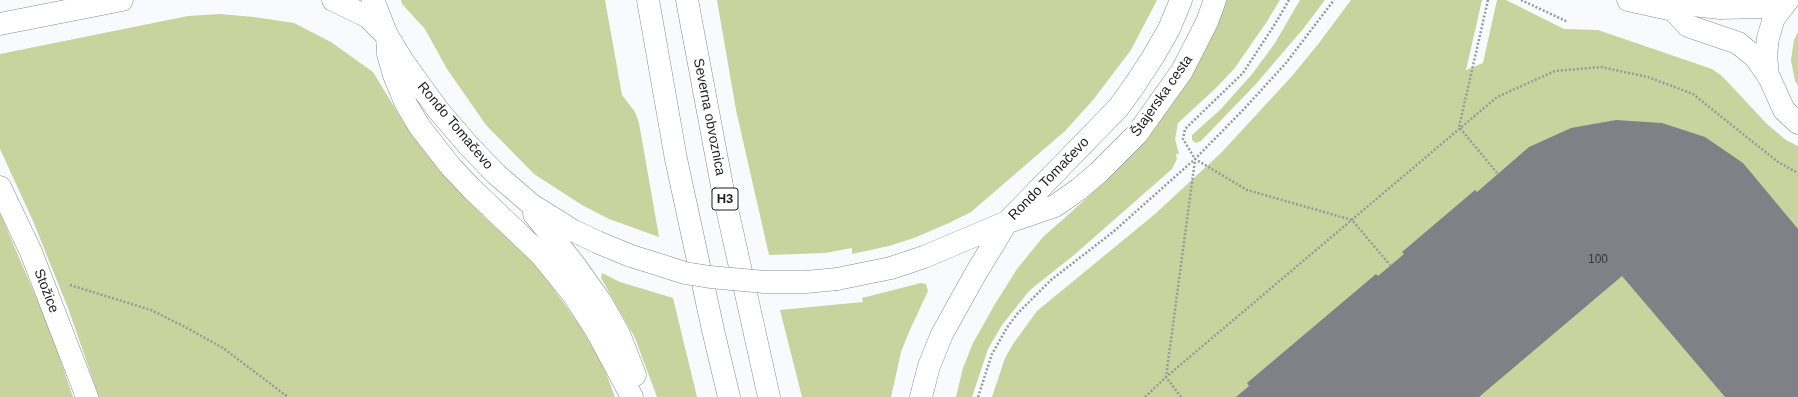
<!DOCTYPE html>
<html>
<head>
<meta charset="utf-8">
<style>
	body { margin:0 }
	canvas { display:block; background:#f9fafe }
</style>
</head>
<body>
<canvas width="1798" height="397"></canvas>
<script>
const g = document.querySelector('canvas').getContext('2d');
g.lineJoin = 'round';
function fill(path, color) {
  g.fillStyle = color;
  g.fill(path, 'evenodd');
}
function shape(rows) {
  const path = new Path2D();
  for (const r of rows) {
    path.moveTo(r[0], r[1]);
    for (let i = 2; i < r.length; i += 2) path.lineTo(r[i], r[i + 1]);
  }
  return path;
}
function strokePath(path, color, width, dash) {
  g.strokeStyle = color;
  g.lineWidth = width;
  g.lineCap = dash ? 'butt' : 'round';
  g.setLineDash(dash || []);
  g.stroke(path);
}
function drawText(font, color, halo, rows, align = 'center') {
  g.font = font + ' Arial,sans-serif';
  g.lineWidth = 4;
  g.setLineDash([]);
  g.textBaseline = 'middle';
  g.strokeStyle = halo;
  g.fillStyle = color;
  for (const [text, x, y, turn = 0] of rows) {
    g.save();
    g.translate(x, y);
    g.rotate((+turn || 0) * Math.PI / 180);
    g.textAlign = isNaN(turn) ? turn : align;
    if (halo) g.strokeText(text, 0, 0);
    g.fillText(text, 0, 0);
    g.restore();
  }
}
fill(shape([
	[401,0,605,0,622,95,635,112,639,123,659,237,609,219,582,205,534,174,486,125,447,69,425,29,402,4],
	[717,0,1157,0,1131,50,1093,100,1065,131,971,212,949,223,914,238,889,246,852,254,852,248,825,253,769,255,736,110],
	[1225,0,1280,0,1266,23,1234,69,1217,87,1178,123,1175,139,1179,154,1176,154,1177,159,1172,169,1074,255,1030,290,1002,325,988,349,972,397,956,397,963,368,973,343,995,304,1017,269,1043,237,1087,198,1150,132,1169,109,1186,83],
	[1300,0,1325,0,1303,29,1256,84,1201,141,1196,143,1192,140,1192,135,1221,109,1253,73,1275,43],
	[1351,0,1482,0,1466,70,1483,63,1497,0,1506,0,1564,29,1598,30,1712,69,1722,76,1767,124,1786,140,1798,146,1798,397,992,397,1005,358,1013,344,1037,311,1155,214,1221,153,1292,76,1319,43],
	[220,14,254,17,294,23,331,42,373,72,404,123,438,169,485,218,534,261,580,326,603,365,615,397,99,397,68,308,33,221,0,149,0,54,188,16],
	[1798,32,1798,86,1795,81,1791,60,1794,40],
	[0,213,50,330,73,397,0,397],
	[602,273,620,282,673,298,697,397,657,397,635,338,601,278],
	[921,283,926,284,928,291,909,332,901,352,891,397,802,397,780,310,863,302,862,298]
]), '#c8d39d');
fill(shape([
	[1616,120,1662,123,1705,137,1743,163,1798,229,1798,397,1725,397,1622,276,1479,397,1236,397,1249,386,1247,383,1376,274,1378,276,1404,254,1402,252,1475,190,1477,192,1529,147,1571,128]
]), '#808186');
const street = shape([
	[1628,0,1673,10,1693,5,1720,8,1766,7,1788,0],
	[1673,10,1688,26,1738,43,1755,57,1769,77,1784,110,1798,123],
	[1768,76,1766,55,1768,38,1774,18,1788,0],
	[0,187,31,252,87,397]
]);
const primary = shape([
	[333,0,368,17,384,33],
	[373,0,387,35,402,60,438,110,468,145,497,175,532,205,572,230,597,242],
	[0,24,122,0],
	[387,35,388,54,394,75,406,104,419,126,451,167,471,188,541,255,572,293,596,330,632,397],
	[534,214,574,264,601,302,619,334,635,375],
	[1008,222,1055,206,1079,189,1098,173,1137,134,1182,71,1207,22,1215,0],
	[837,279,891,268,924,257,1007,222,1118,108,1134,86,1153,57,1169,29,1181,0],
	[921,397,929,366,942,334,976,273,1007,222]
]);
const highway = shape([
	[648,0,676,159,713,330,729,397],
	[687,0,722,186,769,397]
]);
strokePath(street, '#8b8c92', 23);
strokePath(primary, '#8b8c92', 23);
strokePath(highway, '#8b8c92', 23);
strokePath(shape([
	[1289,0,1275,24,1243,73,1185,129,1183,139,1195,159,1247,190,1352,220,1390,265],
	[1488,0,1459,127,1498,174],
	[1521,0,1568,22],
	[70,285,151,310,187,328,223,348,288,397],
	[978,397,992,354,1008,326,1018,313,1051,280,1113,232,1195,159,1244,109,1286,63,1334,0],
	[1145,397,1166,377,1497,97,1555,71,1601,67,1648,77,1693,94,1778,162,1798,173],
	[1181,397,1166,377,1195,160]
]), '#99999c', 2.5, [2, 2]);
strokePath(street, '#fff', 22);
strokePath(primary, '#fff', 22);
strokePath(highway, '#fff', 22);
const primaryBridge = shape([
	[597,242,631,256,657,264,685,273,710,277,765,282,806,282,837,279]
]);
strokePath(primaryBridge, '#8b8c92', 23, []);
strokePath(primaryBridge, '#fff', 22);
drawText('12px', '#36373a', null, [
	["100",1598,260]
]);
for (const [x, y, w] of [
	[725,199,26]
]) {
  const box = new Path2D();
  box.roundRect(x - w / 2, y - 11, w, 22, 3);
  g.fillStyle = '#fff';
  g.fill(box);
  strokePath(box, '#1e1e20', 1);
}
drawText('bold 13px', '#1e1e20', null, [
	["H3",725,199]
]);
drawText('14px', '#1e1e20', '#fff', [
	["Štajerska cesta",1162,96,-55],
	["Severna obvoznica",709,117,79],
	["Rondo Tomačevo",455,126,50],
	["Rondo Tomačevo",1049,179,-46],
	["Stožice",46,291,69]
]);
</script>
</body>
</html>
